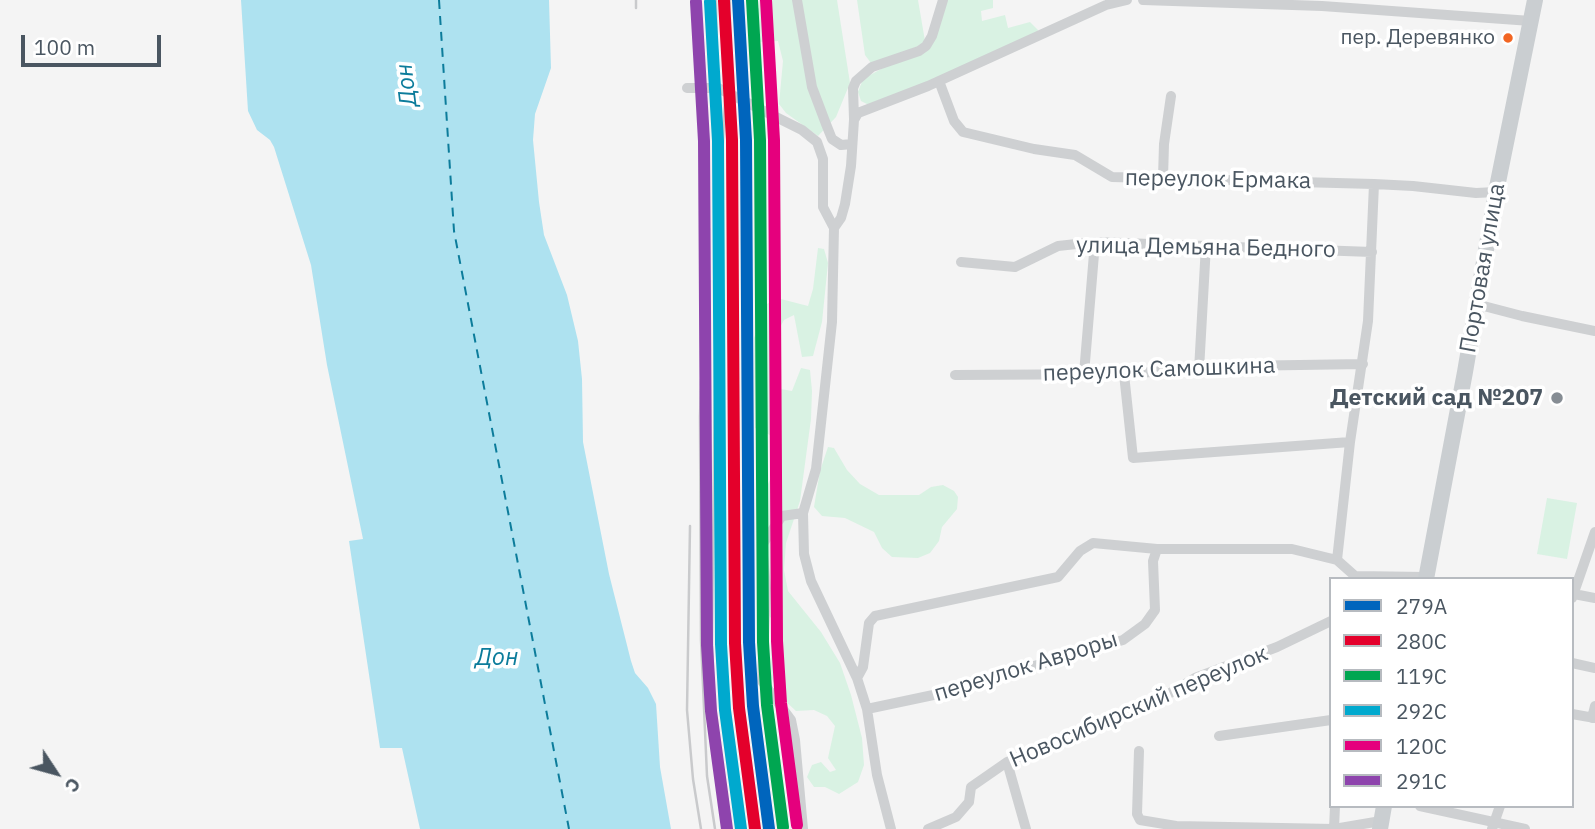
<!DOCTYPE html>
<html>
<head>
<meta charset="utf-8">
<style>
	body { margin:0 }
	#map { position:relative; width:1595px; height:829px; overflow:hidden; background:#f4f4f4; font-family:"IBM Plex Sans",sans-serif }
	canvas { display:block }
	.legend { position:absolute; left:1329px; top:577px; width:245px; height:231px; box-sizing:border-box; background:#fff; border:2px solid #b7bbc0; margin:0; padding:9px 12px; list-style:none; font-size:21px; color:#4a5661 }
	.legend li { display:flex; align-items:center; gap:14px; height:35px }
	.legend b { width:35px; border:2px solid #b7bbc0 }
	.north { position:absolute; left:21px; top:738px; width:70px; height:70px; -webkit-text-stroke:5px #fff; paint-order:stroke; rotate:126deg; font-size:19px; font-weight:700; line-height:28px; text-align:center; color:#4a5661 }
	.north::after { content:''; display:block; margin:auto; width:24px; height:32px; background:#4a5661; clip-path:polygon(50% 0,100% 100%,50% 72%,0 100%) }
	.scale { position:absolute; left:21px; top:35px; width:140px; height:32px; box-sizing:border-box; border:4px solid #4a5661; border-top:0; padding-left:9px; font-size:21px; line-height:24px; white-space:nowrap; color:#4a5661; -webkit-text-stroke:5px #fff; paint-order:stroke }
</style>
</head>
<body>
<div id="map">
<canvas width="1595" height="829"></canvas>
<ul class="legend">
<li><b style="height:9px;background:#0065bd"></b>279А</li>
<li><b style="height:9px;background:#e4002b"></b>280С</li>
<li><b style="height:9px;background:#00a651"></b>119С</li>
<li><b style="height:9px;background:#00a9ce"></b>292С</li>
<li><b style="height:9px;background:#e5007d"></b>120С</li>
<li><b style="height:9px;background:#8e44ad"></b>291С</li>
</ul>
<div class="north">С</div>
<div class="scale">100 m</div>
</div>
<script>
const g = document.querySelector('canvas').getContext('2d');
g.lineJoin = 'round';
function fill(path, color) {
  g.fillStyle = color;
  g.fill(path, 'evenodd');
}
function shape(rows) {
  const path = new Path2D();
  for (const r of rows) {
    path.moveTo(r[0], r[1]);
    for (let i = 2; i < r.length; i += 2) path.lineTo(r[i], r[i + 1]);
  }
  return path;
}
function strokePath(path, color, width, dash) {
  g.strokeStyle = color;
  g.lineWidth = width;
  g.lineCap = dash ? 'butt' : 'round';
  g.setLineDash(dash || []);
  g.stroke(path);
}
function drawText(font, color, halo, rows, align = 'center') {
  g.font = font + ' "IBM Plex Sans",sans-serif';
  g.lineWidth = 7;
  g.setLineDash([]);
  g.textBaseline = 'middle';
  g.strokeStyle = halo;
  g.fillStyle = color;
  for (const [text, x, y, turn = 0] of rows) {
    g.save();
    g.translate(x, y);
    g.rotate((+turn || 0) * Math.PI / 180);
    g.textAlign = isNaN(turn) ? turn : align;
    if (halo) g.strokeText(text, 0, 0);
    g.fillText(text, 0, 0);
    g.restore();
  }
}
fill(shape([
	[759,0,837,0,850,83,836,117,818,136,786,113,779,104,783,61,778,41,757,42,754,25,754,11,759,8],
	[857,0,918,0,925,41,917,47,871,63,865,55],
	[944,0,993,0,993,8,981,11,982,21,1005,15,1008,28,1030,22,1038,30,1037,34,938,78,869,105,861,101,858,92,863,79,890,64,920,54],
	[818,248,824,249,828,263,822,322,813,356,802,357,794,315,784,320,770,346,775,388,792,391,801,368,810,370,812,391,811,419,800,501,786,543,784,570,788,591,821,632,840,663,851,695,862,738,864,765,858,782,839,794,825,787,814,787,807,777,812,765,821,762,830,772,836,770,828,758,835,726,827,716,814,710,796,711,781,697,771,677,771,618,758,604,756,499,766,488,780,459,779,445,770,435,755,428,754,338,767,304,777,298,808,306,813,289],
	[828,447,834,448,847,470,860,484,879,495,919,495,931,487,943,485,954,491,958,497,957,509,942,527,939,541,930,553,918,558,892,557,882,548,874,532,845,518,822,516,814,507,820,471],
	[1547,498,1577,503,1567,559,1537,554]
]), '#d9f2e3');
fill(shape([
	[241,0,549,0,551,68,535,114,533,140,539,202,544,235,567,295,578,341,582,379,583,442,609,574,631,661,635,673,648,688,656,704,660,767,671,829,420,829,402,748,380,748,349,541,363,539,327,365,311,265,274,147,270,140,257,130,248,111]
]), '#aee2f0');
strokePath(shape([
	[439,0,454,231,569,829]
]), '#0c7c9b', 2, [9, 7]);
strokePath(shape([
	[797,0,812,87,826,124,832,139,841,145,852,144],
	[1143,0,1322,6,1531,21],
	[939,81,954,121,963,132,1034,149,1075,155,1112,177,1374,184,1413,186,1476,193,1496,192],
	[687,88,718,88,802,130,817,142,823,159,823,207,834,228],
	[854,119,853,88,856,81,872,67,919,51,926,46,932,36,943,0],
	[1163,178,1164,144,1171,96],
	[961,262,1015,267,1058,246,1095,242,1372,252],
	[1476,304,1522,316,1595,331],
	[1199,370,1206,245],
	[1084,374,1095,242],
	[1124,374,1133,458,1350,442],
	[955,375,1124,374,1236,366,1363,364],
	[803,513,782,516,762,545,766,588,762,681,791,720,795,740,803,829],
	[1355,576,1337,560,1350,442,1368,321,1374,184],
	[1355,576,1426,577],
	[1574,594,1595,598],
	[1572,598,1595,532],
	[1572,663,1595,668],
	[857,678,863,667,869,623,875,616,1058,577,1080,551,1093,543,1157,549,1292,549,1337,560],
	[867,709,938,694,1123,640,1145,624,1155,610,1153,561,1157,549],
	[1572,714,1595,718],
	[1592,718,1595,706],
	[1219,736,1331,720],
	[1139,751,1137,814,1140,820,1176,826],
	[1007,762,1026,829],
	[1420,806,1525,829],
	[891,829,877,775,867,709,857,678,811,581,804,554,803,513,816,469,832,322,834,228,841,218,845,204,851,166,854,120,858,113,928,86,1106,5,1127,0],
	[928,829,956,817,969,802,971,787,1007,762,1083,729,1152,704,1195,678,1277,647,1331,621],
	[1173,829,1176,826,1334,829],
	[1334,829,1381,821],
	[1334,829,1335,806],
	[1492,829,1500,806]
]), '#ced0d2', 10);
strokePath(shape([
	[1426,579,1465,372,1496,192,1535,0],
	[1380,829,1384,806]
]), '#caced1', 16);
strokePath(shape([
	[636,0,636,8],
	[716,0,717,66],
	[709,229,705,260,700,416,701,640,707,776,715,829],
	[690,526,687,710,693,779,701,829],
	[730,829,721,778,714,709,712,642,716,281,730,0]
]), '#c9cacc', 2.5);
strokePath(shape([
	[738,0,746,140,749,642,753,706,769,829]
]), '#0065bd', 12);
strokePath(shape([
	[724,1,732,140,735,643,739,708,755,829]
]), '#e4002b', 12);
strokePath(shape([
	[752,0,760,140,763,642,767,705,783,827]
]), '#00a651', 12);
strokePath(shape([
	[710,2,718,141,721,644,725,710,741,829]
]), '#00a9ce', 12);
strokePath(shape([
	[766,0,774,140,777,641,781,703,797,825]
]), '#e5007d', 12);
strokePath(shape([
	[696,2,704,141,707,645,711,711,727,829]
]), '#8e44ad', 12);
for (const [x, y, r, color] of [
	[1508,38,6,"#f26522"],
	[1557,398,7,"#868d94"]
]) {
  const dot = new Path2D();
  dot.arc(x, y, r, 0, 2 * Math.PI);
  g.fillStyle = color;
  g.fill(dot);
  strokePath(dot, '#fff', 2.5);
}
drawText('21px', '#4a5661', '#fff', [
	["пер. Деревянко",1495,38]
], 'right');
drawText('23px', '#4a5661', '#fff', [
	["переулок Ермака",1218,180,1],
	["улица Демьяна Бедного",1206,248,1],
	["Портовая улица",1483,268,-80],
	["переулок Самошкина",1159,370,-2],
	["переулок Авроры",1026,667,-17],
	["Новосибирский переулок",1139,707,-23]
]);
drawText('bold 23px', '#4a5661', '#fff', [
	["Детский сад №207",1543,398]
], 'right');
drawText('italic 24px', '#0c7c9b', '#fff', [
	["Дон",407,85,-97],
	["Дон",497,658]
]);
</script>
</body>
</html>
